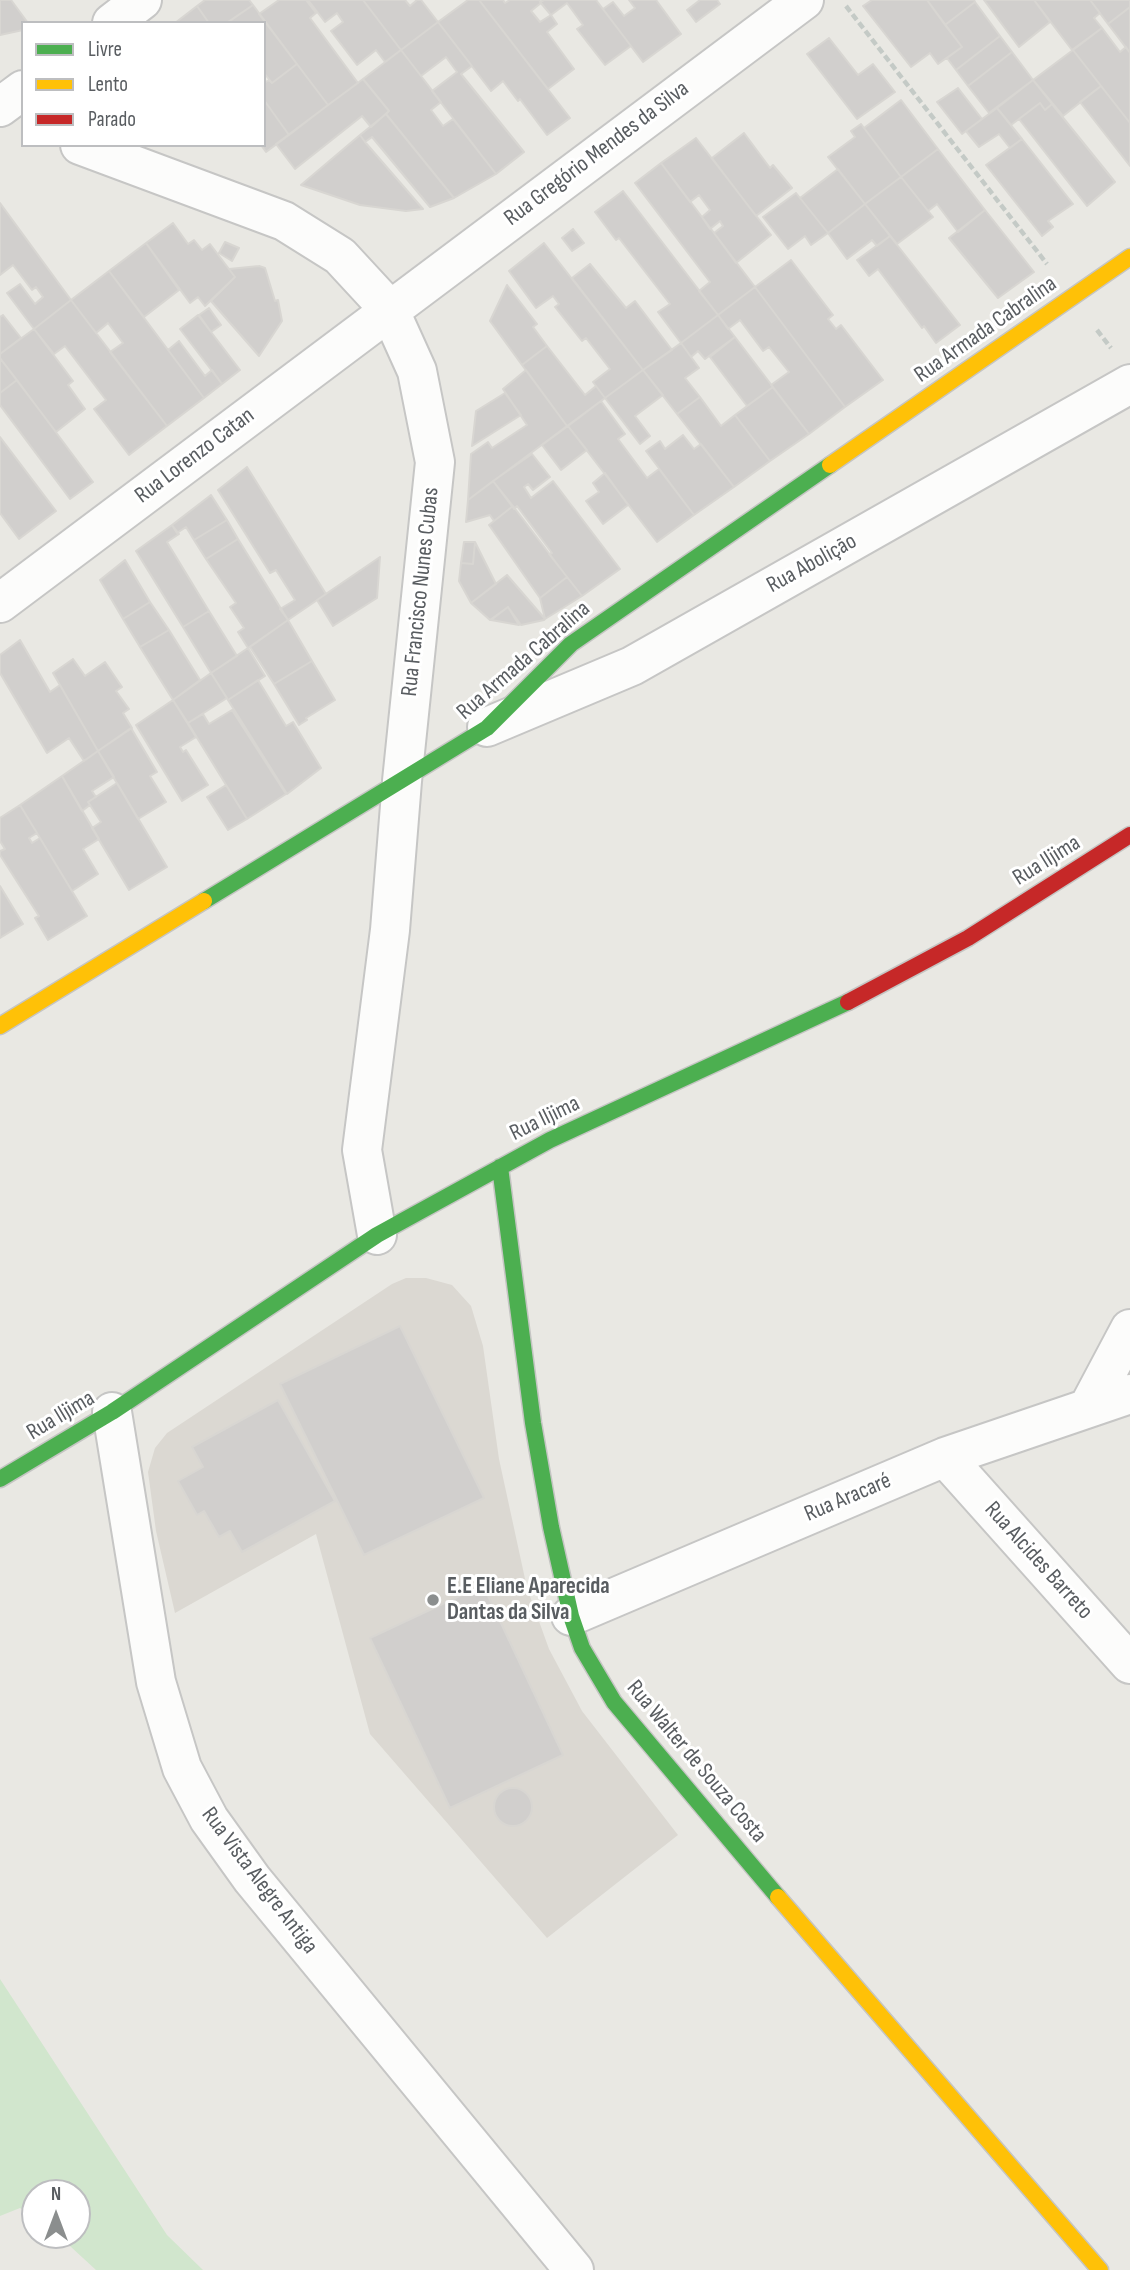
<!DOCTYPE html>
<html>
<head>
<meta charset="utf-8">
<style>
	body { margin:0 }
	#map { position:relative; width:1130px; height:2270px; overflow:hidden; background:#e9e8e3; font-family:"Sofia Sans Condensed",sans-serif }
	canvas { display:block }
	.legend { position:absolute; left:21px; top:21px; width:245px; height:126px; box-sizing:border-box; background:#fff; border:2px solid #bdbec0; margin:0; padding:9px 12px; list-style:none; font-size:21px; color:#595d61 }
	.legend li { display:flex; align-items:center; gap:14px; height:35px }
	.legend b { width:35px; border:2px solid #bdbec0 }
	.north { position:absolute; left:21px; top:2179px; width:70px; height:70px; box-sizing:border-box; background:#fff; border:2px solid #bdbec0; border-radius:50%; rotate:0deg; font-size:19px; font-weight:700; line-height:28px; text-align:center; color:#595d61 }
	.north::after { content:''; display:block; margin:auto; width:24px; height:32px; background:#8b8e8e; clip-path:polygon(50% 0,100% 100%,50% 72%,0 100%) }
</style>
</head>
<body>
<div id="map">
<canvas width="1130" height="2270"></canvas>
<ul class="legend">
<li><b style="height:9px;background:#4caf50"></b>Livre</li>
<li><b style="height:9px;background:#ffc107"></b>Lento</li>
<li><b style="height:9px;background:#c62828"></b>Parado</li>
</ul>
<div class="north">N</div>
</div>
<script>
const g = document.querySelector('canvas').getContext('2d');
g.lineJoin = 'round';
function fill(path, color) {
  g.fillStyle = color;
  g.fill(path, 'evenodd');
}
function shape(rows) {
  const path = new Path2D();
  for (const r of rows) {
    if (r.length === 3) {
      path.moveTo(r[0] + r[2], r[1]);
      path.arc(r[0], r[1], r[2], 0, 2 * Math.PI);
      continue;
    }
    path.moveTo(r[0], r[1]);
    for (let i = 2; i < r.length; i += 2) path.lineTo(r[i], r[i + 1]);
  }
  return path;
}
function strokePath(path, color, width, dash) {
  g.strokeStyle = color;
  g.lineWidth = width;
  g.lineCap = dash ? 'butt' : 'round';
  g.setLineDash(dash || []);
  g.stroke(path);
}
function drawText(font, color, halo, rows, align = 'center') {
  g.font = font + ' "Sofia Sans Condensed",sans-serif';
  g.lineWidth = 6;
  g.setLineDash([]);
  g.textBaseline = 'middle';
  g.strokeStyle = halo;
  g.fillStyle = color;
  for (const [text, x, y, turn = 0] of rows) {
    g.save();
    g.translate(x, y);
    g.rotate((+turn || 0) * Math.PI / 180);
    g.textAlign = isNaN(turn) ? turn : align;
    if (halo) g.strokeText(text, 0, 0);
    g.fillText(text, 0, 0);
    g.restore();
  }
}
fill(shape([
	[406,1278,426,1278,452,1285,471,1306,483,1346,499,1459,527,1588,549,1649,582,1711,678,1835,547,1938,370,1734,316,1534,175,1613,156,1531,148,1472,155,1448,167,1433,392,1284]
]), '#dbd8d2');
fill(shape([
	[0,1979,167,2235,203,2270,96,2270,58,2235,77,2235,77,2193,35,2193,35,2219,20,2208,0,2216]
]), '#d1e6cd');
const building = shape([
	[0,0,11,0,28,23,23,23,23,30,0,35,0,0],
	[205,0,249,0,253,5,227,23,209,23,197,6,205,0],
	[279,0,306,0,316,13,310,18,358,83,328,105,259,14,279,0],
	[308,0,363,0,401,50,385,62,376,50,357,65,331,31,343,22,337,13,325,22,308,0],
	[363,0,405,0,410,6,417,0,421,0,438,22,401,50,363,0],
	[468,0,479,0,570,118,547,135,520,99,518,101,503,81,491,91,438,22,468,0],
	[479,0,503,0,505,3,510,0,539,0,541,3,531,11,540,22,551,15,557,24,547,32,574,69,548,89,479,0],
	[544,0,596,0,631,46,605,65,577,29,583,25,567,3,551,15,540,2,544,0],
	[629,0,656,0,681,34,643,62,603,9,613,2,624,16,635,8,629,0],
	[700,0,717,0,720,4,696,22,687,10,700,0],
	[872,0,927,0,962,47,938,64,930,53,911,67,863,6,872,0],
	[927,0,974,0,975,2,945,25,927,0],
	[984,0,1034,0,1050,22,1019,47,984,0],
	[1034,0,1090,0,1100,13,1094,18,1102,28,1072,50,1034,0],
	[1090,0,1130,0,1130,7,1108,24,1090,0],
	[975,2,1000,36,956,70,947,58,962,47,945,25,975,2],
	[253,5,297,64,272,83,264,73,264,23,228,22,253,5],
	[197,6,209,23,175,23,197,6],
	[1130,7,1130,53,1108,24,1130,7],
	[438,22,472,66,461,74,524,152,496,174,432,91,457,72,446,57,421,76,401,50,438,22],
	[1102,28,1120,52,1126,47,1130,53,1130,123,1073,50,1102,28],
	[1000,36,1012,52,968,86,956,70,1000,36],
	[829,38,858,75,873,64,895,92,857,119,807,54,829,38],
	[401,50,441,102,431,110,443,126,453,119,496,174,454,198,386,114,389,111,363,79,401,50],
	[1073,50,1101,86,1063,116,1033,80,1073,50],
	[1012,52,1033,80,989,113,968,86,1012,52],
	[297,64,328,105,289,135,264,100,264,83,269,80,272,83,297,64],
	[363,79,389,111,371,127,362,116,295,169,276,144,363,79],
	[1033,80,1052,104,1045,110,1040,103,1011,125,997,108,1033,80],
	[1101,86,1130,123,1130,166,1080,102,1101,86],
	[958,88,982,119,962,134,937,102,958,88],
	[264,100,289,135,266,152,261,145,264,145,264,100],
	[901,100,938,149,901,177,864,128,901,100],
	[1040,103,1045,110,1052,104,1115,182,1087,206,1019,119,1040,103],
	[997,108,1022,139,1010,148,999,134,979,147,966,131,997,108],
	[386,114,454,198,430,207,372,137,365,142,360,135,386,114],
	[861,124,901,177,865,204,828,157,855,137,851,131,861,124],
	[744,133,770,168,773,165,792,188,756,216,712,158,744,133],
	[360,135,365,142,423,209,406,211,360,205,301,185,360,135],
	[696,138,771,235,736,263,714,233,723,226,720,221,710,229,702,217,710,210,699,195,690,202,661,163,696,138],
	[1022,139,1073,204,1048,221,1053,227,1042,236,986,165,1022,139],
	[938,149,985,210,958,232,937,204,928,211,901,177,938,149],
	[661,163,755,287,718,315,699,291,710,282,635,183,661,163],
	[838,169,865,204,828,233,800,198,838,169],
	[901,177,933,217,897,244,865,204,901,177],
	[623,191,718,315,681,343,658,312,670,304,619,238,616,240,595,212,623,191],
	[796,193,828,233,811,245,805,236,788,249,763,217,796,193],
	[0,203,71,300,34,329,7,293,20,284,35,304,43,297,36,287,32,290,13,265,0,275,0,203],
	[865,204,890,236,877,246,872,240,847,259,828,233,865,204],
	[985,210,1034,272,998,298,949,238,985,210],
	[173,223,188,244,194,240,202,250,210,244,235,277,205,306,198,297,190,303,146,243,173,223],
	[573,229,584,243,572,251,562,238,573,229],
	[890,236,960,325,936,343,924,326,922,328,878,269,869,276,857,260,890,236],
	[225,242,239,248,232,261,219,253,225,242],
	[146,243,179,290,144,317,109,271,146,243],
	[544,243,643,370,605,398,593,382,610,369,586,338,582,341,555,307,559,304,553,296,536,308,509,271,544,243],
	[791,260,833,315,828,319,836,329,841,325,883,380,845,407,755,287,791,260],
	[590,264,626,308,635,301,672,350,643,370,572,278,590,264],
	[259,266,265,268,275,301,278,300,282,321,259,356,211,301,235,277,229,269,259,266],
	[109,271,204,398,167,426,110,352,123,343,108,323,96,333,71,300,109,271],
	[507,285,537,324,533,327,547,346,522,365,490,321,507,285],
	[755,287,845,407,809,434,771,385,789,372,769,347,763,351,740,320,728,329,718,315,755,287],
	[71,300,167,426,129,455,94,409,106,400,65,346,54,354,34,329,71,300],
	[209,308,221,325,211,332,199,315,209,308],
	[3,315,21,338,0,354,0,317,3,315],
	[198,315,240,370,222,384,180,329,198,315],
	[718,315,735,337,705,359,698,351,691,357,681,343,718,315],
	[34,329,73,381,68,385,85,409,56,432,0,358,0,354,34,329],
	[735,337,773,387,747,406,710,357,735,337],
	[179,341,205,376,212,370,222,384,204,398,168,350,179,341],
	[681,343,699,368,685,378,700,397,677,414,643,370,681,343],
	[547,346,585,395,596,386,605,398,567,426,522,365,547,346],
	[0,358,17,380,0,393,0,358],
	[526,370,567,426,468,500,471,454,488,442,492,448,527,425,503,389,526,370],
	[643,370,663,395,635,416,650,436,640,444,605,398,643,370],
	[17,380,93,482,70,499,0,405,0,393,17,380],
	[773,387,809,434,770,461,735,415,773,387],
	[505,393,521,415,472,446,476,411,505,393],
	[700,397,721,426,735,415,770,461,734,487,677,414,700,397],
	[601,401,625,434,618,439,647,478,659,469,694,515,657,542,568,426,601,401],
	[568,426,587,450,561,470,542,445,568,426],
	[683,435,694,449,701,444,734,487,694,515,646,451,660,441,665,449,683,435],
	[0,437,56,511,19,539,0,513,0,437],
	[532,454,550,477,533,490,528,484,524,487,531,498,553,481,620,569,582,596,549,554,552,553,517,506,514,509,493,481,532,454],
	[247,467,326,594,288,620,280,609,295,600,276,570,270,573,218,490,247,467],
	[605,473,628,505,603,524,586,501,599,492,593,483,605,473],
	[493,481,513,506,494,521,490,515,466,522,468,500,493,481],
	[211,495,227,520,194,540,186,527,177,533,172,525,211,495],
	[513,506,567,577,540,598,489,525,513,506],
	[227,520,238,539,206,559,194,540,227,520],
	[172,525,179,534,167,542,209,611,183,627,136,551,172,525],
	[238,539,288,620,248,648,238,632,244,628,230,607,236,603,206,559,238,539],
	[464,542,475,542,473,564,461,563,464,542],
	[475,542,496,584,471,603,459,581,461,563,473,564,475,542],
	[380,557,377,598,333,626,317,600,380,557],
	[125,560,150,602,123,619,100,580,125,560],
	[507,575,545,619,544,620,521,625,508,607,490,620,471,603,507,575],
	[567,577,582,596,545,619,540,598,567,577],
	[150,602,169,630,140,647,123,619,150,602],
	[508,607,519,625,491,620,508,607],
	[209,611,237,656,211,673,183,627,209,611],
	[288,620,312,661,274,684,250,647,288,620],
	[169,630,200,680,173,700,140,647,169,630],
	[20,640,50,692,60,685,98,751,84,761,69,738,47,753,0,673,0,655,20,640],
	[248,648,265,676,228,700,211,673,248,648],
	[73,659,85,676,105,662,122,687,116,691,129,709,123,713,132,728,98,751,53,673,73,659],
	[312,661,335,700,306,718,307,720,299,725,274,684,312,661],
	[211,673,227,698,188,723,173,700,211,673],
	[258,680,286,726,293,722,321,768,287,794,228,700,258,680],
	[173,700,196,737,180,747,183,752,186,750,208,785,182,801,136,725,173,700],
	[232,710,286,794,247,819,188,723,203,714,209,724,232,710],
	[131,728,157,772,150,776,166,802,138,819,98,751,131,728],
	[98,751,114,777,92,791,96,797,88,802,90,805,82,811,62,776,98,751],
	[62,776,99,839,83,849,98,874,72,891,20,805,62,776],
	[117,783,167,867,129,890,92,828,101,822,88,802,117,783],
	[226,785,247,819,228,830,207,797,226,785],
	[20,805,37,833,29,838,32,843,40,838,87,916,48,940,35,918,39,916,0,855,0,851,5,849,0,841,0,818,20,805],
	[0,886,23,924,0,938,0,886],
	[400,1326,484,1498,364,1555,280,1384,400,1326],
	[278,1400,335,1501,242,1552,230,1531,219,1537,204,1511,197,1515,178,1481,203,1467,192,1447,278,1400],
	[483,1585,563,1755,450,1808,370,1638,483,1585],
	[513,1807,19]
]);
fill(building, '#d1cfcd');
strokePath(building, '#d8d6d2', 2);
const street = shape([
	[112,23,142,0],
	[0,107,23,90],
	[80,145,284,221,340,256,389,309,417,371,435,462,402,781,390,930,362,1150,377,1235],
	[0,603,804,0],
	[487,727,632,666,1130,384],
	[1088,1408,1130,1329],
	[112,1412,156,1682,182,1768,209,1819,252,1879,574,2270],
	[945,1457,1130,1664],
	[571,1616,945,1457,1130,1394]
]);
const fast = shape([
	[204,901,487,728,571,644,830,465],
	[500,1167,533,1423,551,1527,571,1616,582,1648,614,1702,778,1897],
	[0,1479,112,1412,377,1235,550,1140,848,1002]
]);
const slow = shape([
	[830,465,1130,257],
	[0,1026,204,901],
	[778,1897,1100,2270]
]);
const jam = shape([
	[848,1002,968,938,1130,835]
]);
strokePath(street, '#c6c6c5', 42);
strokePath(fast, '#c5c5c3', 19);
strokePath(slow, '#c5c5c3', 19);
strokePath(jam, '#c5c5c3', 19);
strokePath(shape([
	[846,6,1047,264],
	[1097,330,1111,348]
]), '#c4cac6', 4.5, [7, 3.5]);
strokePath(street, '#fcfcfb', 38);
strokePath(fast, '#4caf50', 16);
strokePath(slow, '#ffc107', 16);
strokePath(jam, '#c62828', 16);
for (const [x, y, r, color] of [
	[433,1600,7,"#8b8e8e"]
]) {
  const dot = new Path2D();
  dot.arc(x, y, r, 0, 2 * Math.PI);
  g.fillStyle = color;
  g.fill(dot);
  strokePath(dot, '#fff', 2.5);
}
drawText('23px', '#595d61', '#fff', [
	["Rua Gregório Mendes da Silva",597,154,-37],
	["Rua Armada Cabralina",986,330,-35],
	["Rua Lorenzo Catan",195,456,-37],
	["Rua Abolição",812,564,-29],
	["Rua Francisco Nunes Cubas",421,592,-84],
	["Rua Armada Cabralina",524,661,-41],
	["Rua Iljima",1047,861,-32],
	["Rua Iljima",545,1119,-26],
	["Rua Iljima",61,1416,-31],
	["Rua Aracaré",848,1498,-23],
	["Rua Alcides Barreto",1038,1561,48],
	["Rua Walter de Souza Costa",696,1762,50],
	["Rua Vista Alegre Antiga",259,1881,53]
]);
drawText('bold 23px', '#595d61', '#fff', [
	["E.E Eliane Aparecida",447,1587],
	["Dantas da Silva",447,1613]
], 'left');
</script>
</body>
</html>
